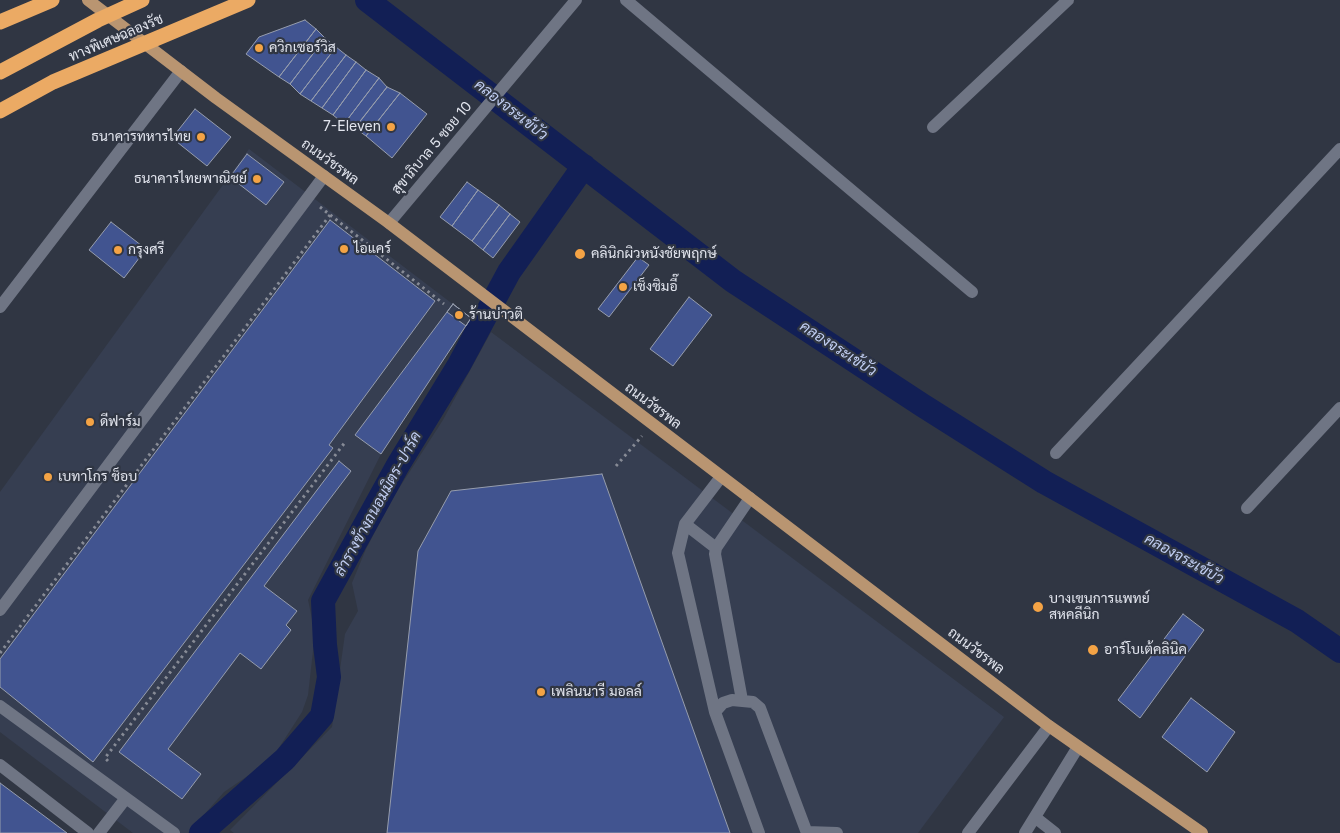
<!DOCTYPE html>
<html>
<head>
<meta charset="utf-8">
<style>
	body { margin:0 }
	canvas { display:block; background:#303643 }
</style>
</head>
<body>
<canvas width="1340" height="833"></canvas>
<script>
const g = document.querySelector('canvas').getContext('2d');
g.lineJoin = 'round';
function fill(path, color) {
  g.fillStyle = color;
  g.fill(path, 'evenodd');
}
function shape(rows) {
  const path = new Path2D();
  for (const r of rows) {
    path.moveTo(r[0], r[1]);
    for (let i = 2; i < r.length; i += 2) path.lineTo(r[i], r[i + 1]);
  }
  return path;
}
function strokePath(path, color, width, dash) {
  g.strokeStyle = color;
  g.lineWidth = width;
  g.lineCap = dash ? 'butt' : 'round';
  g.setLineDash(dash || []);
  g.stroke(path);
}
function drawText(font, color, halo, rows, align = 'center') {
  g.font = font + ' Inter,Sarabun,sans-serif';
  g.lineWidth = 4.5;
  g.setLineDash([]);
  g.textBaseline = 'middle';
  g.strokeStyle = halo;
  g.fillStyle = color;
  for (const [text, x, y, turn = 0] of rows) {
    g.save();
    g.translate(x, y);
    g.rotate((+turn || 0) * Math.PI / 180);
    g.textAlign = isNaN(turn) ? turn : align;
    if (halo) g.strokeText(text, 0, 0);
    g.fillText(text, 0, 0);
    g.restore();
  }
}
fill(shape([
	[249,149,471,318,381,454,308,600,315,633,308,695,302,712,271,760,224,792,188,833,133,833,0,732,0,492],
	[491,332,1004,717,918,833,234,833,230,830,332,727,345,634,358,611,352,583,366,549,394,496,443,420]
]), '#363e51');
strokePath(shape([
	[367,0,733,281,922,405,1044,482,1297,621,1340,651],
	[201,833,285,759,322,716,329,677,325,645,323,601,398,465,459,365,509,272,584,166]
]), '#121f55', 24);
const building = shape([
	[305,20,316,29,279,77,246,54,259,37,305,20],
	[316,29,325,38,290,84,279,77,316,29],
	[325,38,336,47,300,94,290,84,325,38],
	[336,47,346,55,311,101,300,94,336,47],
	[346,55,356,62,322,108,311,101,346,55],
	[356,62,366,70,333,115,322,108,356,62],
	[366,70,379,78,344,124,333,115,366,70],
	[379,78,387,87,353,130,344,124,379,78],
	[387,87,400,93,366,136,355,128,387,87],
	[400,93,427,114,392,158,366,136,400,93],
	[195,109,231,137,207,166,172,138,195,109],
	[247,154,284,182,266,205,230,177,247,154],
	[467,182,478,190,452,226,440,217,467,182],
	[478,190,499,205,472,241,452,226,478,190],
	[499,205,510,214,483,250,472,241,499,205],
	[510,214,520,222,493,258,483,250,510,214],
	[330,220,435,301,329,445,333,448,93,762,0,687,0,659,330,220],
	[111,222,146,249,124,278,89,250,111,222],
	[638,257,649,265,609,317,598,309,638,257],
	[689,297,712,315,673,366,650,349,689,297],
	[453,304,471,318,381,454,355,435,453,304],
	[453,304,471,318,466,326,447,312,453,304],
	[339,461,351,471,264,586,297,611,286,625,291,630,261,669,240,653,168,749,201,774,182,799,119,752,339,461],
	[602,474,730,833,387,833,418,551,451,491,602,474],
	[1183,614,1204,630,1140,718,1118,700,1183,614],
	[1191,698,1235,732,1207,772,1162,737,1191,698],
	[0,783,67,833,0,833,0,783]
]);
fill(building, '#415490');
strokePath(building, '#969dad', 1);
strokePath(shape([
	[320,207,444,304],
	[616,466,642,436],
	[0,653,330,215],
	[108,761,105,758,346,441]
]), '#878b96', 3, [2.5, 4]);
strokePath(shape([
	[626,0,972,292],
	[933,127,1068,0],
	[389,223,576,0],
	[0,307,181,71],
	[1056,453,1340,149],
	[1247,508,1340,408],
	[685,524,716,548],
	[0,610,324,176],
	[742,700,715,554,716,548,750,498],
	[0,706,174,833],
	[715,712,678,553,685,524,721,477],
	[0,765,88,833],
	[1036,818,1055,833],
	[807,832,837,833],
	[99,833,126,798],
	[759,833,715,712,723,703,732,700,753,702,760,708,807,833],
	[968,833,1049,726],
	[1025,833,1078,747]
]), '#6f7584', 12);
strokePath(shape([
	[88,0,216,98,389,223,1049,726,1202,833]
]), '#b99571', 12);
strokePath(shape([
	[0,22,52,0],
	[0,72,98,20,142,0],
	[0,111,53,82,248,0]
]), '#ebaa64', 15);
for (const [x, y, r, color] of [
	[259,48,5,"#f4a345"],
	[391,127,5,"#f4a345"],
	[201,137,5,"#f4a345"],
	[257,179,5,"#f4a345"],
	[344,249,5,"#f4a345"],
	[118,250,5,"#f4a345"],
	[580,254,6,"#f4a345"],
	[623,287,5,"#f4a345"],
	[459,315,5,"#f4a345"],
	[90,422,5,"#f4a345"],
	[48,477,5,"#f4a345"],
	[1038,607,6,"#f4a345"],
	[1093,650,6,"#f4a345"],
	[541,692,5,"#f4a345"]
]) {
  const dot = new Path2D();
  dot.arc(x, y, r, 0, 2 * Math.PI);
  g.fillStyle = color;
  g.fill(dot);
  strokePath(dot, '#303643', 2);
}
drawText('14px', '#e2e5ee', '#303643', [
	["ทางพิเศษฉลองรัช",116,38,-23],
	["สุขาภิบาล 5 ซอย 10",432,148,-50],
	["ถนนวัชรพล",330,162,36],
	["ถนนวัชรพล",653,406,37],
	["ถนนวัชรพล",976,651,37]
]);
drawText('14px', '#e2e5ee', '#303643', [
	["ควิกเซอร์วิส",269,48],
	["7-Eleven",381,127,"right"],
	["ธนาคารทหารไทย",191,137,"right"],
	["ธนาคารไทยพาณิชย์",247,179,"right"],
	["ไอแคร์",354,249],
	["กรุงศรี",128,250],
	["คลินิกผิวหนังชัยพฤกษ์",591,254],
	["เช็งซิมอี๊",633,287],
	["ร้านบ่าวติ",469,315],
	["ดีฟาร์ม",100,422],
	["เบทาโกร ช็อบ",58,477],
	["บางเขนการแพทย์",1049,599],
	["สหคลีนิก",1049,615],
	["อาร์โบเต้คลินิค",1104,650],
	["เพลินนารี มอลล์",551,692]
], 'left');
drawText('italic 15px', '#c1cef2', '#303643', [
	["คลองจระเข้บัว",511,110,38],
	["คลองจระเข้บัว",838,349,33],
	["ลำรางข้างถนอมมิตร-ปาร์ค",378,504,-61],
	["คลองจระเข้บัว",1184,559,29]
]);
</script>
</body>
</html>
